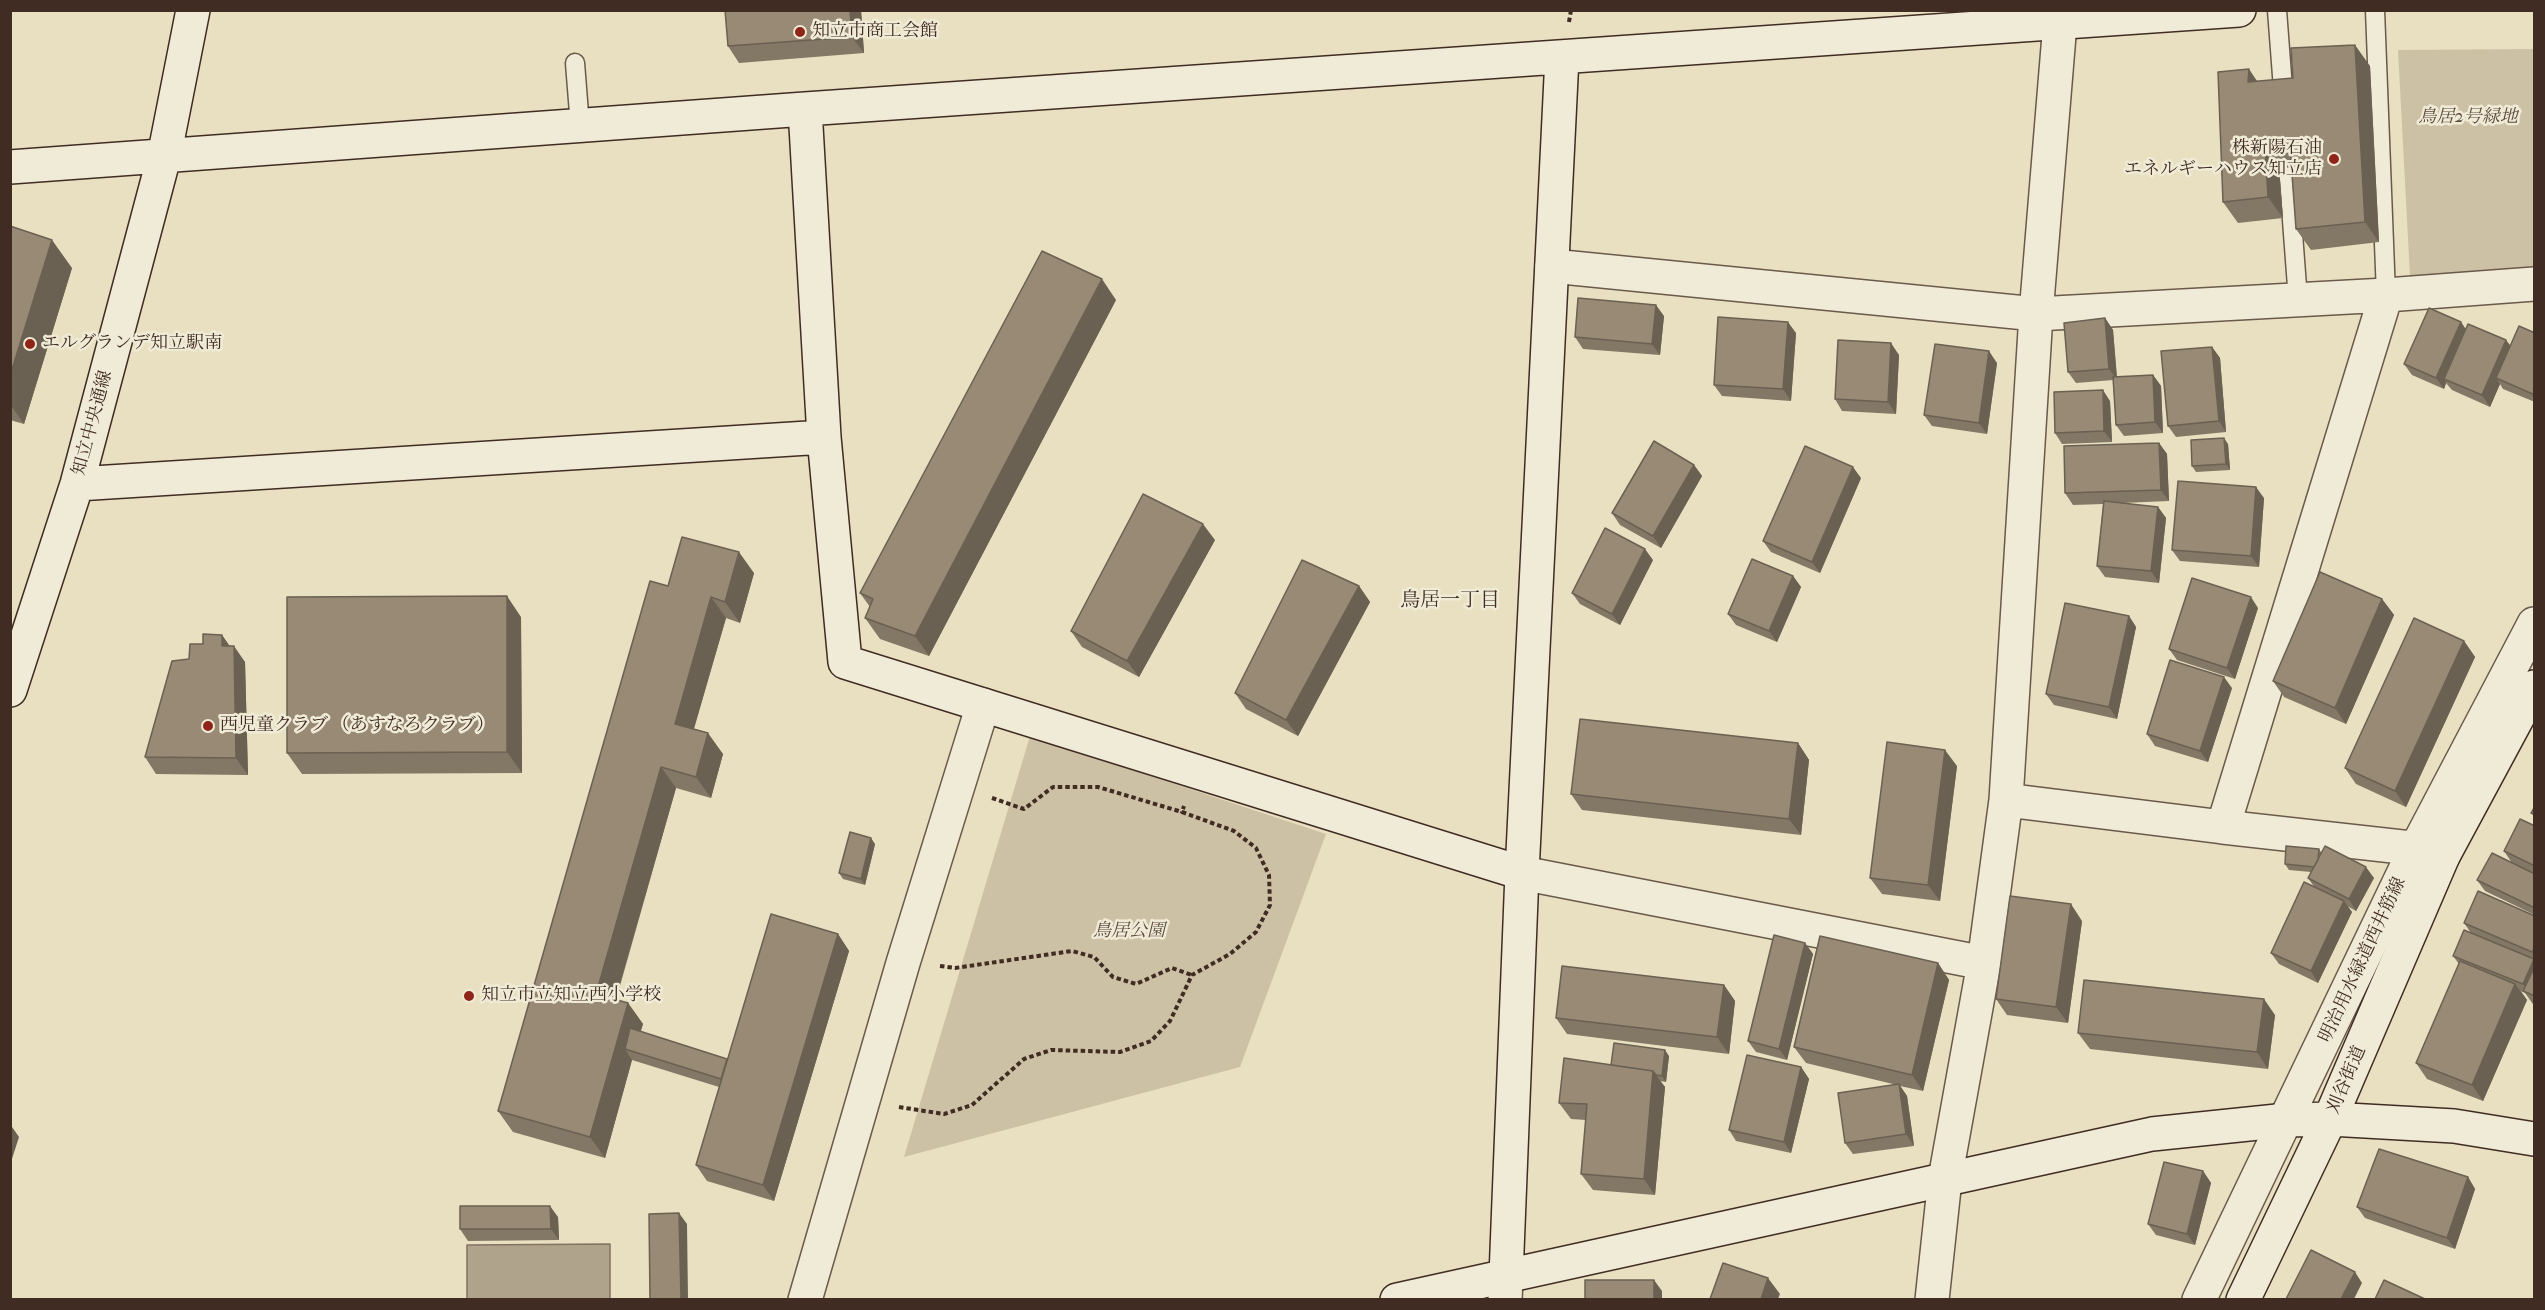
<!DOCTYPE html>
<html>
<head>
<meta charset="utf-8">
<style>
	body { margin:0 }
	#map { position:relative; width:2545px; height:1310px; overflow:hidden; background:#e8e0c0; font-family:"IM FELL French Canon",serif }
	canvas { display:block }
	.frame { position:absolute; inset:0; border:12px solid #412c24; pointer-events:none }
</style>
</head>
<body>
<div id="map">
<canvas width="2545" height="1310"></canvas>
<div class="frame"></div>
</div>
<script>
const g = document.querySelector('canvas').getContext('2d');
g.lineJoin = 'round';
function fill(path, color) {
  g.fillStyle = color;
  g.fill(path, 'evenodd');
}
function shape(rows) {
  const path = new Path2D();
  for (const r of rows) {
    path.moveTo(r[0], r[1]);
    for (let i = 2; i < r.length; i += 2) path.lineTo(r[i], r[i + 1]);
  }
  return path;
}
function strokePath(path, color, width, dash) {
  g.strokeStyle = color;
  g.lineWidth = width;
  g.lineCap = dash ? 'butt' : 'round';
  g.setLineDash(dash || []);
  g.stroke(path);
}
function drawText(font, color, halo, rows, align = 'center') {
  g.font = font + ' "IM FELL French Canon","Noto Serif JP",serif';
  g.lineWidth = 5;
  g.setLineDash([]);
  g.textBaseline = 'middle';
  g.strokeStyle = halo;
  g.fillStyle = color;
  for (const [text, x, y, turn = 0] of rows) {
    g.save();
    g.translate(x, y);
    g.rotate((+turn || 0) * Math.PI / 180);
    g.textAlign = isNaN(turn) ? turn : align;
    if (halo) g.strokeText(text, 0, 0);
    g.fillText(text, 0, 0);
    g.restore();
  }
}
fill(shape([
	[2534,49,2534,268,2410,276,2398,50],
	[1030,736,1326,834,1240,1067,904,1157]
]), '#ccc1a5');
const water = shape([
	[610,1244,610,1299,467,1299,467,1245,610,1244]
]);
fill(water, '#afa38b');
strokePath(water, '#837362', 1.5);
const lane = shape([
	[2277,10,2284,102],
	[2375,10,2386,295],
	[575,63,580,126],
	[2288,167,2298,300]
]);
const street = shape([
	[1552,266,2036,314,2386,295,2223,827,2411,848,2443,856],
	[2386,295,2534,284],
	[2006,800,2223,827],
	[1522,873,1984,963],
	[805,1300,903,963,983,705],
	[1505,1300,1506,1276],
	[1932,1300,1945,1179,1984,963,2006,800,2036,314,2060,23],
	[2199,1300,2409,862,2534,624]
]);
const secondary = shape([
	[805,109,824,437,845,662,1522,873],
	[10,167,805,109,2239,10],
	[77,484,824,437],
	[10,690,77,484,164,157,193,10],
	[1506,1276,1522,873,1562,57],
	[1397,1300,2152,1134,2287,1120,2330,1119,2454,1126,2534,1139],
	[2243,1300,2330,1119,2443,856,2534,687]
]);
strokePath(lane, '#6b594b', 21);
strokePath(street, '#6b594b', 36);
strokePath(secondary, '#412c24', 36);
strokePath(shape([
	[1569,22,1571,10],
	[992,798,1024,809,1053,787,1098,787,1182,812],
	[940,966,955,968,1072,951,1094,957,1113,977,1136,984,1172,968,1192,975],
	[899,1107,944,1114,972,1105,1024,1059,1051,1050,1120,1052,1151,1041,1170,1021,1192,975,1230,954,1256,932,1270,905,1269,875,1256,848,1234,831,1182,812,1184,806]
]), '#412c24', 4, [4.5, 3]);
strokePath(lane, '#f0ebd6', 18);
strokePath(street, '#f0ebd6', 33);
strokePath(secondary, '#f0ebd6', 33);
fill(shape([
	[725,10,861,10,864,53,739,63,728,46],
	[2370,66,2379,242,2311,250,2296,229,2291,168,2279,167,2283,218,2238,223,2223,202,2257,82,2293,78],
	[10,226,72,268,24,424,10,420],
	[1116,300,929,656,880,639,865,618,870,607,860,593],
	[1664,316,1660,355,1583,349,1575,337],
	[2105,318,2113,330,2117,377,2153,375,2161,386,2163,433,2124,436,2116,425,2113,380,2076,383,2068,372],
	[2461,322,2465,329,2506,340,2510,345,2535,333,2535,402,2503,389,2500,384,2490,407,2452,390,2446,383,2444,389,2412,375,2404,364],
	[1796,333,1791,401,1722,396,1714,385],
	[2212,347,2220,358,2226,432,2176,437,2168,426],
	[1899,355,1896,414,1842,411,1835,399],
	[1997,363,1987,434,1932,426,1924,415],
	[2110,401,2112,442,2062,444,2055,433],
	[2159,443,2167,454,2169,501,2122,503,2158,507,2166,518,2159,583,2105,577,2097,566,2103,504,2073,505,2065,493],
	[2228,444,2230,470,2196,472,2192,466],
	[1694,465,1702,476,1661,548,1620,525,1612,513],
	[1861,478,1820,573,1771,552,1763,541],
	[2264,498,2259,567,2180,561,2172,550],
	[1215,540,1139,677,1082,647,1071,631],
	[1653,560,1620,625,1580,604,1572,593],
	[754,573,740,623,726,618,694,729,723,754,711,798,676,788,616,1000,628,1003,643,1024,640,1031,727,1059,838,934,849,951,774,1201,707,1181,696,1165,719,1087,632,1060,605,1158,513,1132,498,1111,668,586],
	[1793,576,1801,587,1777,642,1736,625,1728,614],
	[1359,586,1370,602,1298,736,1246,709,1235,693],
	[2382,599,2394,615,2346,724,2284,697,2273,681],
	[2258,608,2235,679,2177,660,2169,649],
	[2129,616,2136,627,2117,719,2054,705,2046,694],
	[521,617,522,773,302,774,287,753],
	[222,635,229,646,245,662,248,775,156,774,145,757,189,659,203,644],
	[2464,641,2475,657,2406,807,2356,784,2345,768],
	[2232,688,2208,762,2155,746,2147,734],
	[1798,743,1809,760,1801,835,1582,810,1571,794],
	[1957,766,1940,901,1882,894,1870,878],
	[2535,826,2535,874,2512,863,2504,851],
	[875,844,865,885,843,879,839,873],
	[2319,849,2321,852,2374,878,2356,911,2347,906,2352,912,2318,983,2279,964,2271,953,2315,888,2308,878,2311,872,2289,870,2285,864],
	[2535,874,2535,915,2485,891,2477,880],
	[2535,916,2535,1007,2525,993,2521,991,2527,1000,2483,1101,2427,1079,2416,1063,2459,964,2453,956,2471,933,2464,923],
	[2082,921,2068,1023,2007,1015,1996,999],
	[1805,943,1813,954,1787,1060,1756,1052,1748,1041],
	[1938,963,1949,980,1923,1091,1900,1086,1907,1096,1914,1146,1853,1154,1845,1143,1897,1085,1806,1063,1794,1047],
	[1724,985,1735,1001,1729,1054,1567,1034,1556,1018],
	[2275,1015,2268,1069,2090,1049,2078,1033],
	[1669,1056,1666,1082,1660,1081,1665,1087,1655,1195,1593,1190,1581,1174,1586,1120,1571,1119,1559,1103,1611,1065],
	[1801,1067,1809,1079,1791,1153,1736,1141,1729,1130],
	[2203,1171,2211,1183,2195,1245,2156,1235,2148,1224],
	[2468,1177,2475,1189,2455,1249,2365,1218,2357,1207],
	[558,1217,559,1240,468,1241,460,1229]
]), '#837765');
fill(shape([
	[850,10,861,10,864,53,852,37],
	[2355,45,2370,66,2379,242,2365,222],
	[2249,69,2263,90,2248,82],
	[2265,146,2279,167,2283,218,2268,197],
	[52,240,72,268,24,424,10,404,10,376],
	[1102,279,1116,300,929,656,915,636],
	[1656,305,1664,316,1660,355,1652,344],
	[2105,318,2113,330,2117,380,2109,369],
	[1788,322,1796,333,1791,401,1783,389],
	[2461,322,2469,334,2444,379,2446,383,2444,389,2436,378],
	[2506,340,2514,352,2496,378,2500,384,2490,407,2482,395],
	[1891,343,1899,355,1896,414,1888,402],
	[2212,347,2220,358,2226,432,2219,421],
	[1989,351,1997,363,1987,434,1979,423],
	[2153,375,2161,386,2163,433,2155,422],
	[2103,390,2110,401,2112,442,2104,431],
	[2224,438,2228,444,2230,470,2226,464],
	[2159,443,2167,454,2169,501,2161,490],
	[1694,465,1702,476,1661,548,1653,536],
	[1853,467,1861,478,1820,573,1812,562],
	[2256,487,2264,498,2259,567,2251,556],
	[2158,507,2166,518,2159,583,2151,571],
	[1203,524,1215,540,1139,677,1127,661],
	[1645,549,1653,560,1620,625,1612,614],
	[739,552,754,573,740,623,725,602],
	[1793,576,1801,587,1777,642,1769,631],
	[1359,586,1370,602,1298,736,1286,720],
	[507,596,521,617,522,773,507,752],
	[711,597,726,618,689,745,675,724],
	[2251,597,2258,608,2235,679,2227,668],
	[2382,599,2394,615,2346,724,2335,708],
	[2129,616,2136,627,2117,719,2109,707],
	[222,635,234,652,222,646],
	[2464,641,2475,657,2406,807,2395,791],
	[234,646,245,662,248,775,236,758],
	[2224,677,2232,688,2208,762,2200,751],
	[708,733,723,754,711,798,696,777],
	[1798,743,1809,760,1801,835,1789,819],
	[1945,750,1957,766,1940,901,1928,885],
	[661,767,676,788,611,1015,596,994],
	[871,838,875,844,865,885,861,879],
	[2366,867,2374,878,2356,911,2349,899],
	[2344,901,2352,912,2318,983,2311,971],
	[2071,904,2082,921,2068,1023,2056,1007],
	[838,934,849,951,774,1201,763,1185],
	[1805,943,1813,954,1787,1060,1779,1049],
	[2535,946,2535,957,2532,952],
	[2534,959,2535,960,2535,987,2530,994,2523,984],
	[1938,963,1949,980,1923,1091,1912,1075],
	[2515,984,2527,1000,2483,1101,2472,1085],
	[1724,985,1735,1001,1729,1054,1717,1037],
	[2264,999,2275,1015,2268,1069,2257,1052],
	[628,1003,643,1024,635,1052,625,1049,632,1060,605,1158,590,1137],
	[1665,1050,1669,1056,1666,1082,1662,1076],
	[1801,1067,1809,1079,1791,1153,1784,1142],
	[1653,1071,1665,1087,1655,1195,1644,1179],
	[1899,1084,1907,1096,1914,1146,1906,1134],
	[10,1124,19,1137,10,1165],
	[2203,1171,2211,1183,2195,1245,2187,1234],
	[2468,1177,2475,1189,2455,1249,2447,1238],
	[550,1206,558,1217,559,1240,551,1229],
	[679,1213,687,1224,688,1299,681,1299],
	[2355,1272,2362,1283,2354,1299,2341,1299],
	[1768,1278,1780,1294,1778,1299,1761,1299],
	[1654,1280,1662,1291,1662,1299,1654,1299]
]), '#6a6152');
const building = shape([
	[725,10,850,10,852,37,728,46,725,10],
	[2355,45,2365,222,2296,229,2290,147,2265,146,2268,197,2223,202,2218,72,2249,69,2248,82,2293,78,2291,48,2355,45],
	[10,226,52,240,10,376,10,226],
	[1042,251,1102,279,915,636,865,618,873,599,860,593,1042,251],
	[1578,298,1656,305,1652,344,1575,337,1578,298],
	[2429,308,2461,322,2436,378,2404,364,2429,308],
	[1718,317,1788,322,1783,389,1714,385,1718,317],
	[2105,318,2109,369,2068,372,2064,323,2105,318],
	[2468,324,2506,340,2482,395,2444,379,2468,324],
	[2519,326,2535,333,2535,395,2496,378,2519,326],
	[1838,340,1891,343,1888,402,1835,399,1838,340],
	[1935,344,1989,351,1979,423,1924,415,1935,344],
	[2212,347,2219,421,2168,426,2161,351,2212,347],
	[2153,375,2155,422,2116,425,2113,377,2153,375],
	[2103,390,2104,431,2055,433,2054,392,2103,390],
	[2224,438,2226,464,2192,466,2191,440,2224,438],
	[1654,441,1694,465,1653,536,1612,513,1654,441],
	[2159,443,2161,490,2065,493,2064,446,2159,443],
	[1805,446,1853,467,1812,562,1763,541,1805,446],
	[2178,481,2256,487,2251,556,2172,550,2178,481],
	[1143,494,1203,524,1127,661,1071,631,1143,494],
	[2104,501,2158,507,2151,571,2097,566,2104,501],
	[1605,528,1645,549,1612,614,1572,593,1605,528],
	[682,537,739,552,725,602,711,597,675,724,708,733,696,777,661,767,596,994,628,1003,590,1137,498,1111,650,581,668,586,682,537],
	[1752,559,1793,576,1769,631,1728,614,1752,559],
	[1302,560,1359,586,1286,720,1235,693,1302,560],
	[2320,572,2382,599,2335,708,2273,681,2320,572],
	[2192,578,2251,597,2227,668,2169,649,2192,578],
	[507,596,507,752,287,753,287,597,507,596],
	[2065,603,2129,616,2109,707,2046,694,2065,603],
	[2414,618,2464,641,2395,791,2345,768,2414,618],
	[203,634,222,635,222,646,234,646,236,758,145,757,172,661,189,659,190,644,203,644,203,634],
	[2170,660,2224,677,2200,751,2147,734,2170,660],
	[1580,719,1798,743,1789,819,1571,794,1580,719],
	[1887,742,1945,750,1928,885,1870,878,1887,742],
	[2535,806,2535,815,2531,813,2535,806],
	[2520,819,2535,826,2535,866,2504,851,2520,819],
	[850,832,871,838,861,879,839,873,850,832],
	[2286,846,2319,849,2318,860,2314,867,2285,864,2286,846],
	[2325,846,2366,867,2349,899,2308,878,2325,846],
	[2492,853,2535,874,2535,908,2477,880,2492,853],
	[2304,882,2344,901,2311,971,2271,953,2304,882],
	[2478,891,2535,916,2535,946,2532,952,2464,923,2478,891],
	[2010,896,2071,904,2056,1007,1996,999,2010,896],
	[771,914,838,934,763,1185,696,1165,771,914],
	[2464,930,2534,959,2523,984,2453,956,2464,930],
	[1774,935,1805,943,1779,1049,1748,1041,1774,935],
	[1820,936,1938,963,1912,1075,1794,1047,1820,936],
	[2460,961,2515,984,2472,1085,2416,1063,2460,961],
	[1562,966,1724,985,1717,1037,1556,1018,1562,966],
	[2535,966,2535,996,2523,991,2535,966],
	[2084,980,2264,999,2257,1052,2078,1033,2084,980],
	[630,1028,727,1059,721,1079,625,1049,630,1028],
	[1614,1043,1665,1050,1662,1076,1656,1075,1653,1071,1611,1065,1614,1043],
	[1747,1055,1801,1067,1784,1142,1729,1130,1747,1055],
	[1564,1058,1653,1071,1644,1179,1581,1174,1587,1104,1559,1103,1564,1058],
	[1899,1084,1906,1134,1845,1143,1838,1093,1899,1084],
	[2379,1149,2468,1177,2447,1238,2357,1207,2379,1149],
	[2164,1162,2203,1171,2187,1234,2148,1224,2164,1162],
	[460,1206,550,1206,551,1229,460,1229,460,1206],
	[679,1213,681,1299,650,1299,649,1214,679,1213],
	[2311,1250,2355,1272,2341,1299,2286,1299,2311,1250],
	[1723,1263,1768,1278,1761,1299,1710,1299,1723,1263],
	[1585,1280,1654,1280,1654,1299,1585,1299,1585,1280],
	[2384,1280,2425,1299,2375,1299,2384,1280]
]);
fill(building, '#988a75');
strokePath(building, '#6a6152', 1.5);
for (const [x, y, r, color] of [
	[800,32,6,"#8f2418"],
	[2334,159,6,"#8f2418"],
	[30,344,6,"#8f2418"],
	[208,726,6,"#8f2418"],
	[469,996,6,"#8f2418"]
]) {
  const dot = new Path2D();
  dot.arc(x, y, r, 0, 2 * Math.PI);
  g.fillStyle = color;
  g.fill(dot);
  strokePath(dot, '#f0ebd6', 2);
}
drawText('18px', '#412c24', '#f0ebd6', [
	["知立市商工会館",812,32],
	["株新陽石油",2322,149,"right"],
	["エネルギーハウス知立店",2322,170,"right"],
	["エルグランデ知立駅南",42,344],
	["西児童クラブ （あすなろクラブ）",220,726],
	["知立市立知立西小学校",481,996]
], 'left');
drawText('italic 18px', '#5d4a3e', '#f0ebd6', [
	["鳥居2号緑地",2468,118],
	["鳥居公園",1129,932]
]);
drawText('18px', '#412c24', '#f0ebd6', [
	["知立中央通線",93,423,-75],
	["明治用水緑道西井筋線",2363,960,-65],
	["刈谷街道",2347,1080,-67]
]);
drawText('20px', '#412c24', '#f0ebd6', [
	["鳥居一丁目",1450,601]
]);
</script>
</body>
</html>
